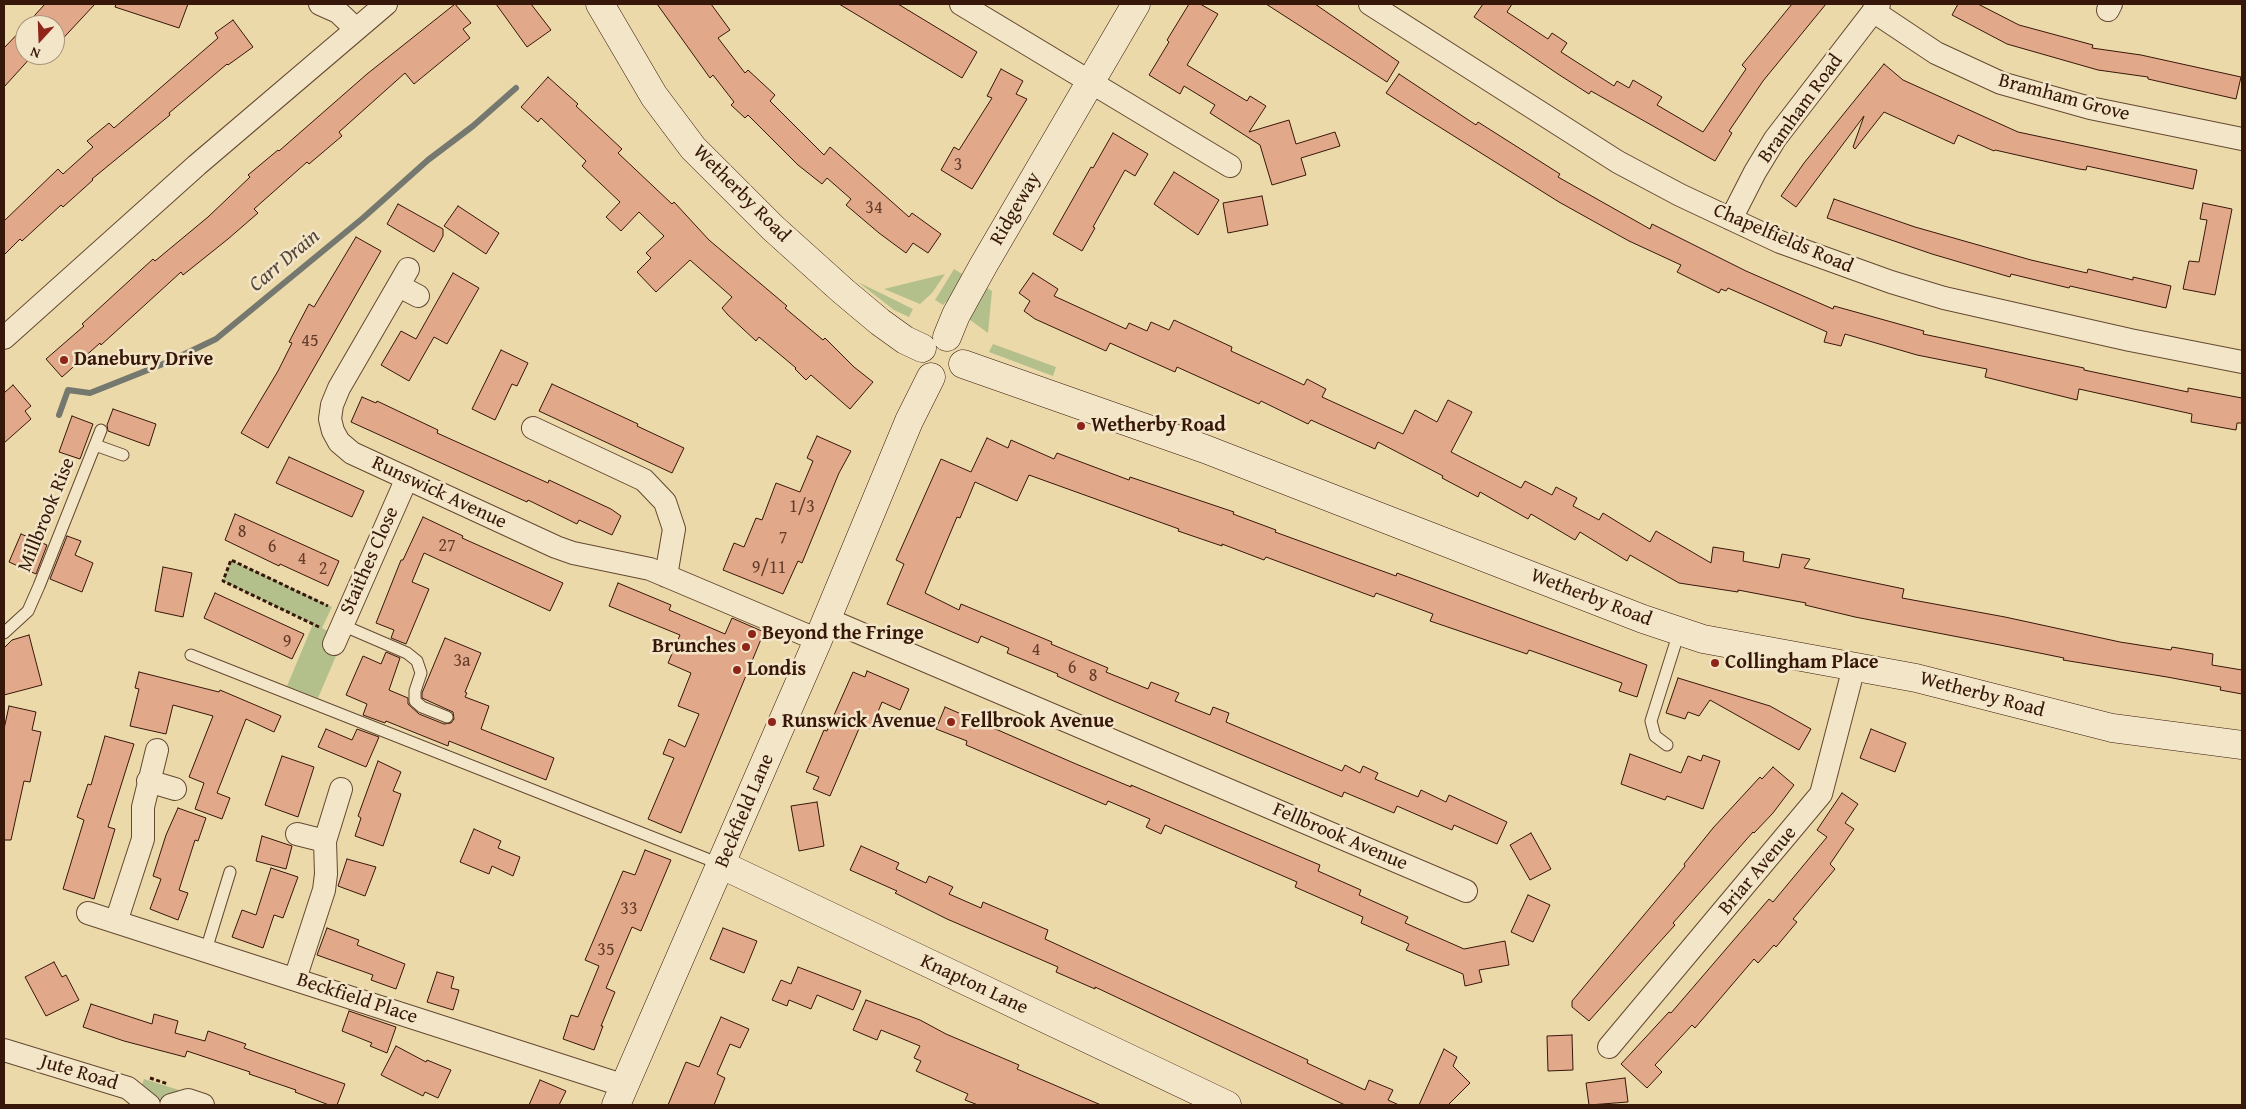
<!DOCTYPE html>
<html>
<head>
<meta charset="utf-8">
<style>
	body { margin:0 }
	#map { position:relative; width:2246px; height:1109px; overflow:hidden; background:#ecd9aa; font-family:"Gentium Book Plus",serif }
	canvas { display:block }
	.frame { position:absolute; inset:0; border:5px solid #371709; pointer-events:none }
	.north { position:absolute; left:15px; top:15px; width:50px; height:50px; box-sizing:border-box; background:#f3e6c8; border:1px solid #a8937c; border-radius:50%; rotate:200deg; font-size:14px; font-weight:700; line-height:20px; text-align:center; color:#371709 }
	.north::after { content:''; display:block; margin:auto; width:18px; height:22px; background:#8f2418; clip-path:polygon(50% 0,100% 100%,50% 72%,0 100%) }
</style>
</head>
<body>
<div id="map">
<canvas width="2246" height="1109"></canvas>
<div class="frame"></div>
<div class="north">N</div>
</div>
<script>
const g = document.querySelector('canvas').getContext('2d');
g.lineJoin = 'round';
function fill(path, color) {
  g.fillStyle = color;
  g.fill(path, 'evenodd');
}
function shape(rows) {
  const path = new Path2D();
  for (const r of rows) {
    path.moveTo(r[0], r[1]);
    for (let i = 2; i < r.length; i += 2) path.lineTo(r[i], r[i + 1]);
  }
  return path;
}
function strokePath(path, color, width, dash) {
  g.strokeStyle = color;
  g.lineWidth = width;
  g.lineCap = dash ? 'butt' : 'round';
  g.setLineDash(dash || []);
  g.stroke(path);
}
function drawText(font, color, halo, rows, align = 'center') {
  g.font = font + ' "Gentium Book Plus",serif';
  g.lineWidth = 5;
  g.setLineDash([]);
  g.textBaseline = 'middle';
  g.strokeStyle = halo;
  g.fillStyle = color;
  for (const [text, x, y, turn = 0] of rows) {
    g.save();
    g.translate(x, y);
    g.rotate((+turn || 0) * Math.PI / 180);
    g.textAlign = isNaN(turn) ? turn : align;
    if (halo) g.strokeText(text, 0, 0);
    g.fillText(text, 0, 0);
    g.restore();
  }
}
fill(shape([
	[954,269,964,275,954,294,943,305,935,300],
	[945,274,932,293,920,304,884,289],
	[858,282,913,309,909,317,894,310],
	[984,286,992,291,988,333,966,317],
	[993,344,1056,367,1053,376,989,352],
	[231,560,332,607,322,628,331,633,324,650,336,656,318,698,287,686,313,624,223,581],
	[144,1079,179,1090,175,1098,163,1103,156,1100,141,1087]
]), '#b3c08c');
strokePath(shape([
	[59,415,68,390,90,393,168,362,216,339,363,218,428,160,473,126,516,88]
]), '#74786f', 6);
const building = shape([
	[45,4,95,4,55,47,55,25,26,25,45,4],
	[116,4,188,4,179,28,115,7,116,4],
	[455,4,471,23,463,29,470,38,414,84,405,73,339,132,342,136,309,164,307,162,254,209,258,213,228,239,183,275,181,272,101,345,100,343,62,377,46,359,84,326,82,324,153,259,155,261,208,217,250,177,248,175,278,150,279,151,367,74,455,4],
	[496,4,531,4,551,30,527,47,496,4],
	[657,4,711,4,730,30,718,38,745,73,748,70,775,95,770,101,824,155,830,147,909,217,912,213,941,234,928,253,913,243,906,253,879,233,846,205,851,199,827,178,822,184,798,165,748,115,745,118,731,105,734,102,713,75,710,78,657,4],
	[839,4,898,4,977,52,962,78,839,4],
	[1189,4,1200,4,1218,14,1187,65,1247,101,1250,96,1266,106,1249,132,1289,120,1296,144,1335,132,1340,146,1301,158,1306,175,1272,185,1260,145,1210,113,1215,105,1184,86,1180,94,1149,75,1169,42,1167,40,1189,4],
	[1266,4,1315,4,1399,62,1387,82,1266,4],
	[1483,4,1512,4,1507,12,1548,39,1552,33,1567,43,1561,52,1614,86,1617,81,1629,88,1633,80,1662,97,1657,105,1703,132,1746,69,1742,65,1792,4,1826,4,1763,81,1729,131,1732,133,1715,161,1591,91,1589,94,1558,74,1474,17,1483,4],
	[1958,4,1978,4,2019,25,2093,45,2092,48,2141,55,2241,77,2236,99,2148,79,2148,77,2098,70,2007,44,1952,15,1958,4],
	[233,20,253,47,228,65,227,64,169,113,170,115,92,179,93,180,63,207,61,205,22,241,20,239,4,255,4,221,58,169,63,174,93,147,87,141,109,123,114,128,218,38,215,33,233,20],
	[25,26,25,55,33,55,4,87,4,48,25,26],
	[1884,64,1903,80,2018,132,2197,170,2193,189,2087,166,2086,170,2079,169,1995,150,1994,151,1958,135,1954,144,1884,112,1855,149,1853,147,1864,116,1796,207,1781,196,1804,163,1884,64],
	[1001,69,1023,81,1016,94,1027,99,972,189,941,170,954,147,959,150,992,98,987,96,1001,69],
	[1399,74,1476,125,1478,122,1560,174,1558,177,1650,229,1652,224,1746,271,1833,309,1834,306,1924,331,1923,334,2084,368,2084,370,2188,392,2188,388,2242,398,2242,423,2237,423,2236,430,2191,422,2192,414,2079,389,2077,400,1985,377,1987,369,1917,355,1845,334,1841,346,1824,342,1827,332,1728,288,1726,291,1721,289,1719,293,1677,272,1681,265,1629,241,1559,202,1414,111,1386,93,1399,74],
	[548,77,578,104,576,106,622,149,618,153,672,204,674,202,709,240,787,306,785,308,823,340,825,338,854,367,873,382,850,409,811,375,806,380,795,369,796,368,759,337,756,341,728,315,722,308,732,297,690,260,656,292,637,272,651,258,646,253,664,236,639,212,621,231,606,217,620,202,582,166,586,161,541,118,538,122,521,107,548,77],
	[1113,133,1148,154,1135,176,1125,170,1093,227,1095,228,1082,251,1053,234,1091,167,1093,168,1113,133],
	[1174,172,1219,200,1198,235,1154,204,1174,172],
	[1262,196,1268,225,1228,233,1223,203,1262,196],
	[1834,199,1915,227,2031,260,2087,273,2088,269,2133,280,2133,277,2171,286,2166,308,2070,286,2069,288,2011,274,2010,277,1932,254,1827,218,1834,199],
	[2203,203,2232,209,2215,295,2183,289,2189,261,2199,262,2207,220,2200,219,2203,203],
	[398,204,443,229,443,236,434,252,387,224,398,204],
	[458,206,499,233,486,254,444,226,458,206],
	[356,237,381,251,268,448,241,433,278,371,292,343,289,342,309,304,314,307,356,237],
	[453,273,479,288,447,344,434,337,409,381,381,365,401,331,416,339,453,273],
	[1033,273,1058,289,1054,296,1126,329,1129,323,1147,331,1151,322,1169,330,1174,320,1232,347,1231,351,1283,375,1304,385,1307,379,1326,389,1322,397,1403,434,1415,410,1437,422,1448,400,1472,412,1451,452,1521,488,1525,481,1552,495,1556,487,1577,498,1573,506,1599,520,1603,513,1650,542,1656,531,1711,563,1713,547,1744,552,1743,561,1779,568,1782,554,1810,559,1804,568,1904,589,1902,598,2005,617,2120,642,2171,650,2172,647,2213,654,2212,665,2242,670,2242,694,2220,690,2221,687,2167,677,2063,660,2064,658,2000,645,1855,617,1805,605,1806,603,1738,590,1738,592,1679,583,1630,555,1627,561,1580,532,1575,540,1531,514,1528,519,1480,492,1478,497,1442,478,1443,476,1378,442,1375,449,1311,420,1308,424,1261,401,1259,404,1177,367,1175,372,1110,343,1106,351,1035,319,1024,311,1030,301,1019,293,1033,273],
	[501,350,528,363,517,386,512,384,495,420,472,409,501,350],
	[552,384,638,424,637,426,684,448,672,473,539,411,552,384],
	[13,385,31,406,25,411,31,419,4,443,4,393,13,385],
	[362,397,376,403,377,401,438,430,437,433,548,483,549,480,611,509,621,516,612,535,579,520,577,524,528,500,527,502,351,422,362,397],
	[113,409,156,424,149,446,108,431,107,425,113,409],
	[72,416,93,424,80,459,59,452,72,416],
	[817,436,851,451,839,473,802,563,798,561,783,594,723,570,734,543,744,547,756,518,762,520,776,483,800,492,813,461,807,458,817,436],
	[987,438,1008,448,1011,440,1054,459,1057,453,1129,480,1130,477,1234,512,1233,514,1276,530,1275,532,1396,576,1397,573,1647,665,1637,697,1619,691,1622,683,1529,650,1527,654,1430,621,1433,614,1376,593,1374,597,1266,557,1264,560,1222,544,1222,546,1178,531,1179,529,1029,475,1017,501,975,482,960,518,957,517,925,593,959,610,961,604,1052,642,1051,644,1108,668,1106,672,1148,689,1151,682,1179,693,1175,701,1210,715,1213,707,1229,713,1226,722,1342,771,1345,765,1360,773,1363,766,1378,773,1375,779,1418,797,1421,790,1446,802,1449,795,1507,822,1497,844,1454,825,1452,830,1397,806,1394,813,1344,792,1342,797,1109,699,1057,676,1058,674,1007,653,1009,648,981,636,978,643,887,604,904,564,896,560,941,459,971,472,987,438],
	[289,457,364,491,352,517,276,483,289,457],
	[235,514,339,561,328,586,280,564,279,566,225,540,235,514],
	[423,517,463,536,462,538,563,583,550,611,424,553,412,582,429,589,406,644,391,638,394,630,376,623,401,560,403,560,423,517],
	[21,534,47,545,36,574,9,562,21,534],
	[67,536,81,541,75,555,93,563,82,592,50,579,67,536],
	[163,567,192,573,183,617,155,611,163,567],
	[618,583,671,605,669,610,725,634,732,618,764,632,681,833,648,819,674,758,663,754,669,739,685,747,699,714,678,706,691,673,668,663,680,635,609,606,618,583],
	[215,593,304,634,292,659,204,618,215,593],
	[29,635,42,685,4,695,4,648,12,640,29,635],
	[445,638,481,653,465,692,467,693,465,697,489,706,481,729,554,758,546,780,449,741,448,746,386,721,385,723,363,715,367,704,346,695,363,656,381,664,386,652,400,658,389,690,408,698,408,704,419,714,444,724,451,723,454,719,453,712,422,698,422,693,445,638],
	[867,671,909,689,900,710,882,702,871,729,861,724,830,796,813,789,819,777,806,772,824,730,827,731,853,672,865,677,867,671],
	[139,672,219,692,220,690,281,716,274,732,246,719,217,793,230,798,222,819,195,809,204,783,189,777,213,716,173,705,166,734,130,726,139,689,135,688,139,672],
	[1678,678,1770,706,1811,729,1799,750,1710,700,1699,716,1688,712,1685,719,1666,713,1678,678],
	[9,706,36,712,32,730,41,732,30,782,24,781,11,840,4,840,4,729,9,706],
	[945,707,1076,764,1131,787,1131,785,1320,865,1318,871,1361,890,1359,895,1408,917,1405,923,1464,949,1505,941,1509,965,1479,970,1482,982,1465,986,1463,974,1406,950,1409,944,1361,923,1363,917,1295,887,1297,882,1165,825,1161,834,1146,827,1150,819,1108,801,1106,805,966,745,967,741,936,729,945,707],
	[326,729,352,740,357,729,379,737,366,767,318,747,326,729],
	[1871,729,1906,743,1895,772,1860,758,1871,729],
	[105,736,134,744,108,827,115,829,94,899,63,889,84,820,77,817,88,784,91,785,105,736],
	[1630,754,1681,773,1688,756,1701,761,1703,755,1720,761,1703,809,1667,796,1665,800,1621,784,1630,754],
	[282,756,314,767,298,817,265,805,282,756],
	[378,761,401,772,393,791,401,794,383,846,355,836,361,818,358,816,378,761],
	[1773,767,1794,785,1773,813,1754,833,1753,832,1673,923,1675,925,1656,946,1589,1021,1572,1007,1572,1001,1685,866,1684,864,1713,828,1760,777,1762,779,1773,767],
	[1842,793,1858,804,1845,823,1854,829,1830,864,1835,869,1793,919,1797,922,1776,947,1774,945,1758,963,1754,959,1695,1028,1692,1025,1655,1065,1662,1072,1647,1088,1621,1064,1669,1012,1671,1013,1769,899,1773,902,1827,837,1817,830,1842,793],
	[817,802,824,846,799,851,791,806,817,802],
	[178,808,206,818,198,841,195,840,179,890,188,893,178,920,150,909,161,879,153,876,166,835,178,808],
	[474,829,501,841,498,848,520,857,513,876,492,866,489,874,460,862,474,829],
	[1531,833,1551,869,1530,880,1510,845,1531,833],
	[262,836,292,846,286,869,256,861,262,836],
	[861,846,899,863,896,869,926,883,929,876,953,887,949,894,981,908,983,902,1048,930,1045,939,1308,1060,1307,1063,1365,1090,1369,1080,1393,1090,1388,1100,1399,1105,1345,1105,1095,987,1095,989,1056,972,1058,967,947,919,895,893,897,891,850,870,861,846],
	[645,850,671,860,641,931,632,927,606,988,615,992,601,1026,603,1026,594,1050,563,1039,571,1015,578,1017,599,966,585,960,623,871,635,875,645,850],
	[347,859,376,867,365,896,338,886,347,859],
	[271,868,298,877,283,918,274,915,263,948,232,937,242,910,256,915,271,868],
	[1528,895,1550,905,1533,942,1511,932,1528,895],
	[327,928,359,940,357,945,405,964,396,989,371,980,373,975,317,955,327,928],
	[723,928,757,941,744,973,710,959,723,928],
	[54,962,62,977,66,975,79,1000,46,1016,25,977,54,962],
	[798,967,861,991,853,1010,817,995,811,1009,789,1000,787,1006,772,1000,781,980,791,984,798,967],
	[437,972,454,977,451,988,459,990,453,1010,427,1002,437,972],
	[866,1000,920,1020,946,1034,1019,1065,1017,1069,1101,1105,978,1105,965,1100,968,1094,916,1071,921,1061,914,1058,920,1046,881,1030,877,1040,853,1030,866,1000],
	[91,1004,152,1024,154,1014,178,1021,175,1033,205,1041,208,1031,246,1044,244,1048,345,1084,337,1105,329,1105,295,1092,296,1090,249,1074,250,1072,187,1051,185,1057,124,1041,83,1027,91,1004],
	[349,1011,396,1027,387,1053,370,1046,372,1043,342,1031,349,1011],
	[721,1017,749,1029,740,1048,730,1044,717,1074,725,1078,714,1105,668,1105,686,1062,699,1067,721,1017],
	[1572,1035,1573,1070,1548,1071,1547,1036,1572,1035],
	[396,1046,426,1062,427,1060,451,1070,438,1098,425,1092,423,1096,381,1075,396,1046],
	[1444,1049,1457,1057,1453,1066,1470,1083,1448,1105,1419,1105,1444,1049],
	[1625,1078,1628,1102,1589,1105,1586,1083,1625,1078],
	[540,1080,566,1091,559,1105,529,1105,540,1080]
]);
fill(building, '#e2a88a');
strokePath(building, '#371709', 1);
const lane = shape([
	[95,445,123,455],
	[342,625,407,653,417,661,421,673,415,691,415,701,422,707,447,717],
	[4,633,28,611,39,586,101,430],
	[191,655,720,864],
	[1667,745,1655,736,1651,721,1679,632],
	[206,950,230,872]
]);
const street = shape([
	[320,4,338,12,356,29],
	[961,4,1230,166],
	[1370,4,1618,162,1680,195,1780,242,1891,282,1944,298,2130,340,2242,362],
	[2108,10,2111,4],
	[1873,11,1936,53,2001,83,2090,108,2242,139],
	[1731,219,1755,172,1775,139,1879,4],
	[408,269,339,388,332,405,330,419,333,431,339,442,352,453,556,547,573,553,650,569,818,640],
	[399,286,418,296],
	[4,338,197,165,386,4],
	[533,428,644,480,665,502,674,529,666,576],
	[827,619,1466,891],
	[334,644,407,478],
	[148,781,175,789],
	[297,834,325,841],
	[88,913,625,1086],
	[116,922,143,839,143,807,157,750],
	[295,979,324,890,326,874,325,841,341,789],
	[1609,1047,1821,794,1854,667],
	[4,1050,128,1088,149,1105],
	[171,1105,188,1100,203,1105]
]);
const secondary = shape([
	[600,4,654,96,693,148,773,228,843,291,880,322,905,340,922,348],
	[947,337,956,315,983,266,1136,4],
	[963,364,1205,449,1643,619,1703,639,1916,678,2112,728,2242,745],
	[722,865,1227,1105],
	[616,1105,818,640,909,421,931,377]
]);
strokePath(lane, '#644831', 13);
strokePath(street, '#644831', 24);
strokePath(secondary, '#371709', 29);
strokePath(shape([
	[319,627,223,581,231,560,328,606],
	[150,1078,168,1084]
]), '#371709', 3, [4, 2.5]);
strokePath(lane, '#f3e6c8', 11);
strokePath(street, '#f3e6c8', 22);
strokePath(secondary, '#f3e6c8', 28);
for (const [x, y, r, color] of [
	[64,360,5,"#8f2418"],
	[1081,426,5,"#8f2418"],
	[752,634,5,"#8f2418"],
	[746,647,5,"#8f2418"],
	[1715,663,5,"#8f2418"],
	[737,670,5,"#8f2418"],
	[772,722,5,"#8f2418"],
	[951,722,5,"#8f2418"]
]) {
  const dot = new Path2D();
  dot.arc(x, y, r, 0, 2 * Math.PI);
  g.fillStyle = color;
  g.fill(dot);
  strokePath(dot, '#f3e6c8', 2);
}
drawText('18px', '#623b29', null, [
	["3",958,165],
	["34",874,208],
	["45",310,341],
	["1/3",802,507],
	["8",242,532],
	["7",783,538],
	["27",447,546],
	["6",272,547],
	["4",302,559],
	["9/11",769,568],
	["2",323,569],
	["9",287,642],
	["4",1036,650],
	["3a",462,661],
	["6",1072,668],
	["8",1093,676],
	["33",629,909],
	["35",606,950]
]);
drawText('20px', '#371709', '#f3e6c8', [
	["Bramham Grove",2064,98,15],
	["Bramham Road",1801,109,-54],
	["Wetherby Road",741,194,45],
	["Ridgeway",1016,209,-60],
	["Chapelfields Road",1783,239,23],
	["Runswick Avenue",439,493,25],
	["Millbrook Rise",47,515,-68],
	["Staithes Close",370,561,-66],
	["Wetherby Road",1591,598,21],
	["Wetherby Road",1982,695,15],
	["Beckfield Lane",745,811,-67],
	["Fellbrook Avenue",1340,837,23],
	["Briar Avenue",1758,871,-50],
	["Knapton Lane",974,985,25],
	["Beckfield Place",357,999,18],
	["Jute Road",79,1073,17]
]);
drawText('bold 20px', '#371709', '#f3e6c8', [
	["Danebury Drive",74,360],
	["Wetherby Road",1091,426],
	["Beyond the Fringe",762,634],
	["Brunches",736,647,"right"],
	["Collingham Place",1725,663],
	["Londis",747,670],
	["Runswick Avenue",782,722],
	["Fellbrook Avenue",961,722]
], 'left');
drawText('italic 21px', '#55473c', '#f3e6c8', [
	["Carr Drain",285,261,-40]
]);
</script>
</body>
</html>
